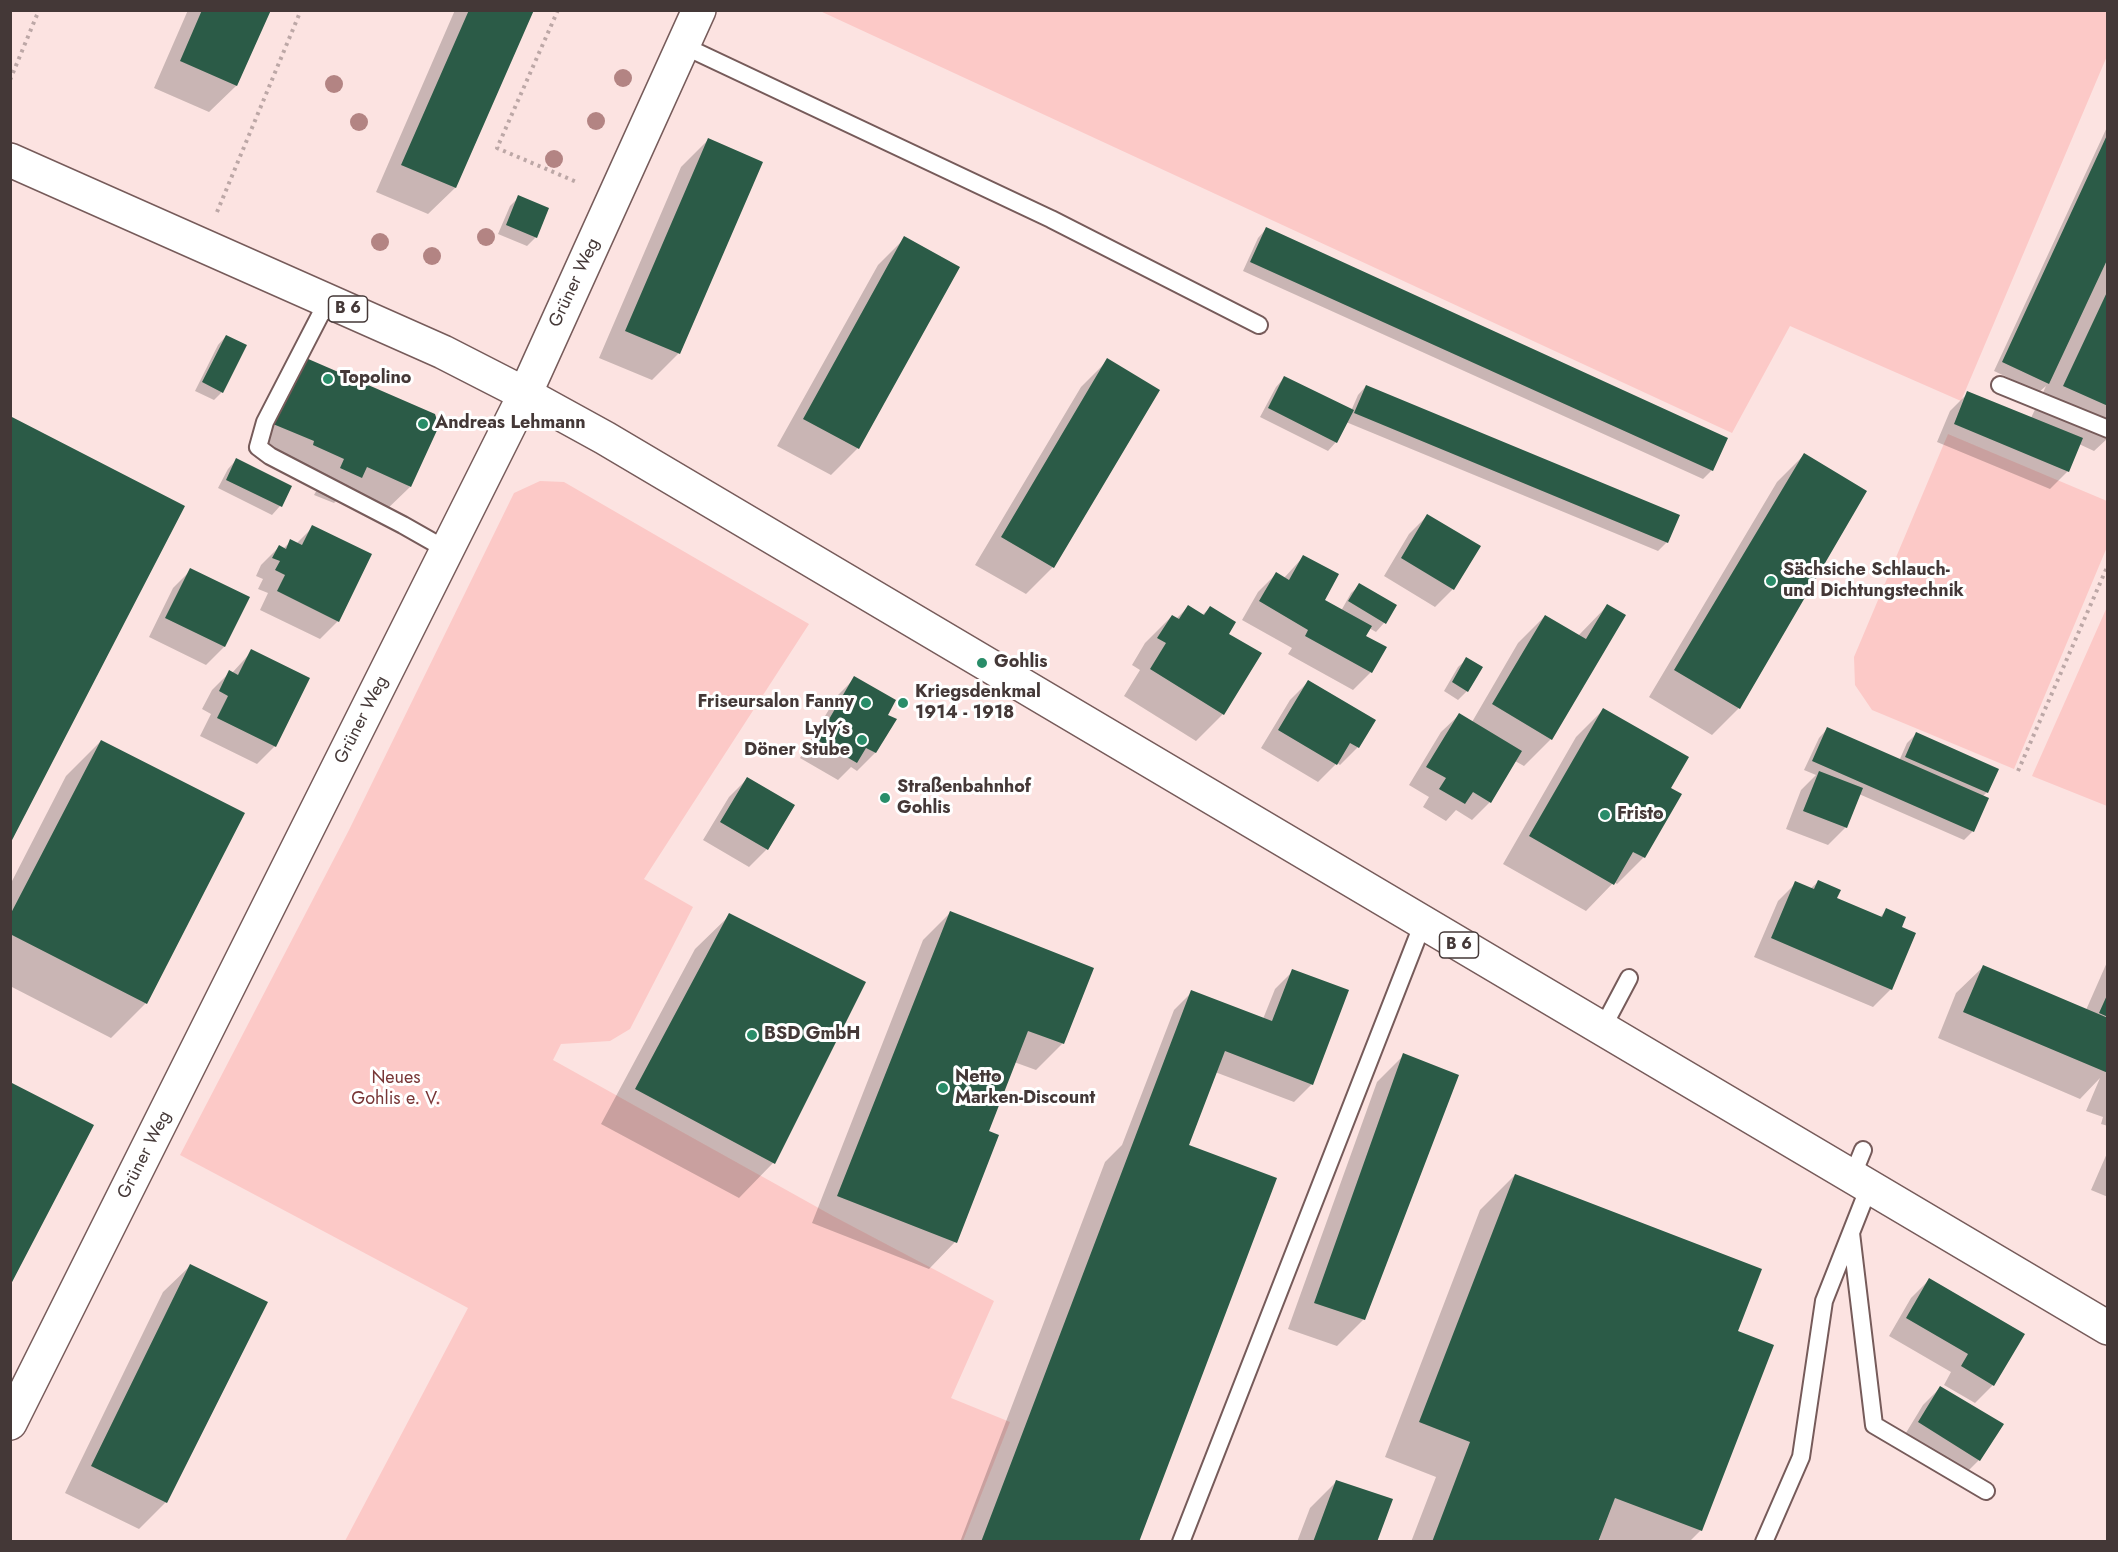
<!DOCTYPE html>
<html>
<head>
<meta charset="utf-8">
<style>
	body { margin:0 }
	#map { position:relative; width:2118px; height:1552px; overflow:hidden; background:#fce3e1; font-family:Jost,sans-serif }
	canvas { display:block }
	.frame { position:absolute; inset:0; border:12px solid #443837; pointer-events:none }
</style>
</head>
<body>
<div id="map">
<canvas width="2118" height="1552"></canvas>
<div class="frame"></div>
</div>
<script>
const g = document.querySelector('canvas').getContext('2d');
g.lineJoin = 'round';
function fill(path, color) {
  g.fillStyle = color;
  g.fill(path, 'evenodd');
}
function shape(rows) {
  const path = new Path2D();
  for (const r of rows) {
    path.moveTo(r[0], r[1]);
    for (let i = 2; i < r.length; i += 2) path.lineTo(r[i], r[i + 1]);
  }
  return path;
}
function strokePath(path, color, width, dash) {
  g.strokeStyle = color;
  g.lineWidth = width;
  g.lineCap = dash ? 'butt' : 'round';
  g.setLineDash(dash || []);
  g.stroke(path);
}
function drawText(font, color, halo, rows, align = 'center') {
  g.font = font + ' Jost,sans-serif';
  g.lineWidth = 6;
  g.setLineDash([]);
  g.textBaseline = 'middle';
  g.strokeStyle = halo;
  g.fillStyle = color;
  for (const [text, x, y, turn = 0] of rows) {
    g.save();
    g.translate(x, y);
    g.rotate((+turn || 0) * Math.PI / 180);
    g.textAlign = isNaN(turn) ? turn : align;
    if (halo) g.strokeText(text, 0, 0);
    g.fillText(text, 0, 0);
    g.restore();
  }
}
fill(shape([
	[2107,10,2107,56,1961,401,1790,326,1732,433,820,11],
	[1948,434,2107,501,2107,547,2014,769,1872,710,1855,685,1854,657],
	[540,481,564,482,809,624,644,879,693,907,630,1029,610,1041,561,1044,553,1060,833,1216,994,1301,951,1398,1010,1422,963,1541,345,1541,468,1308,180,1155,349,830,514,493],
	[2107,607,2107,806,2032,776]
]), '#fcc9c7');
fill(shape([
	[188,10,269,10,236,86,209,112,154,88],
	[455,10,533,10,455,188,428,214,376,192],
	[2108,125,2108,438,2094,451,2079,444,2068,471,2050,489,1937,442,1950,411,1968,393,2031,418,2046,386,2039,392,1994,371],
	[708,140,761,163,678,354,652,380,599,358,681,167],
	[519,197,536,237,527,246,498,234,510,206],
	[1266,229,1712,470,1703,479,1243,271,1258,238],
	[905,238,958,267,858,448,831,475,777,446,878,265],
	[226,336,222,392,214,400,195,391,218,345],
	[1108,360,1158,390,1053,567,1026,594,975,565,1081,387],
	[1284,378,1351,411,1358,395,1366,386,1667,542,1658,551,1346,422,1336,442,1328,451,1260,417,1276,387],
	[280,387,410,487,383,513,342,495,334,503,314,495,319,486,289,468,248,451],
	[1804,455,1739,708,1712,735,1649,697,1777,482],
	[236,460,290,487,280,506,272,515,218,488,228,469],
	[1427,516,1453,589,1435,607,1384,576,1409,534],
	[313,527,338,621,320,639,260,610,268,593,258,589,263,579,256,576,261,565,279,547,283,549,291,541,296,544],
	[1304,556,1323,601,1341,611,1351,593,1360,585,1395,606,1384,623,1376,632,1369,628,1364,636,1371,672,1353,690,1288,654,1292,648,1242,620,1258,592,1276,574,1284,578],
	[191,570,248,598,224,647,206,665,149,637,173,588],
	[1607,606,1624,616,1551,739,1524,766,1515,761,1490,802,1472,820,1456,810,1446,821,1423,807,1429,797,1409,785,1441,732,1459,715,1472,722,1518,643,1545,616,1578,636],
	[1188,607,1202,615,1210,608,1227,634,1260,654,1223,714,1196,741,1124,696,1140,670,1132,665,1145,643,1172,616,1176,619],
	[252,651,275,746,257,764,200,736,211,714,202,709,212,690,230,672,232,673],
	[1467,659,1481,667,1467,691,1458,700,1444,691,1458,667],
	[855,678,886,715,875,753,857,771,851,767,838,780,800,758,837,696],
	[1308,682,1358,747,1340,765,1337,763,1318,782,1261,748,1290,700],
	[1603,710,1669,788,1644,857,1617,884,1614,882,1586,911,1503,864,1576,737],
	[1827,729,1899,761,1907,743,1916,734,1987,792,1982,797,1987,799,1972,832,1964,840,1859,794,1846,827,1828,845,1786,829,1801,790,1816,775,1804,770,1819,738],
	[101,741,146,1003,111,1038,10,986,10,885,66,776],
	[747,779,767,849,749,867,703,840,729,797],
	[1818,882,1835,899,1879,918,1887,910,1900,927,1891,989,1873,1007,1754,957,1778,901,1796,883,1810,889],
	[950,913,1092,969,1062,1044,1036,1070,1014,1062,987,1132,955,1242,929,1269,812,1223,923,940],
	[730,915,773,1163,739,1198,601,1124,695,949],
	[2108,960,2108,1126,2101,1124,2103,1117,2086,1111,2100,1078,2080,1099,1938,1038,1956,993,1983,967,2086,1010],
	[1293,971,1312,1084,1294,1102,1215,1072,1187,1145,1137,1542,960,1542,1105,1162,1122,1145,1174,1010,1192,992,1263,1019,1275,989],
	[1404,1055,1364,1319,1337,1346,1288,1329,1377,1082],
	[2108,1151,2108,1197,2091,1190],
	[1515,1175,1736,1332,1701,1530,1689,1542,1605,1542,1598,1539,1597,1542,1411,1542,1436,1477,1385,1457,1480,1210],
	[190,1266,166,1502,139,1529,65,1493,163,1292],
	[1929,1280,1993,1385,1975,1403,1944,1385,1951,1372,1889,1336,1911,1298],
	[1941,1387,1979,1460,1961,1478,1901,1441,1923,1405],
	[1337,1481,1376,1542,1297,1542,1310,1508]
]), '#0003');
fill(shape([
	[202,10,271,10,237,86,180,61],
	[469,10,534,10,456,188,401,165],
	[2108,133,2108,258,2049,384,2002,362],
	[708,138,763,162,680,354,625,331],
	[518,195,549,208,537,238,506,225],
	[1266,227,1728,438,1713,471,1250,262],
	[904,236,960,267,859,449,803,419],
	[2108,290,2108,406,2063,386],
	[226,335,247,345,223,393,202,382],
	[306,358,435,414,439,426,411,487,367,467,362,478,340,468,344,459,313,445,314,441,273,424],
	[1107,358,1160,390,1054,568,1001,537],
	[1284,376,1354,410,1337,443,1268,408],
	[1366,385,1680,515,1668,543,1354,413],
	[1967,391,2083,438,2069,472,1954,424],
	[10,416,185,506,10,844],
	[1804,453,1867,491,1740,709,1674,670],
	[236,458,292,486,282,507,226,480],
	[1427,514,1481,546,1454,590,1401,558],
	[312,525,372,554,339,622,277,591,285,575,275,570,280,561,272,558,279,545,286,549,290,539,302,545],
	[1303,555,1339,574,1325,600,1372,626,1366,636,1387,647,1372,673,1305,636,1308,630,1259,601,1276,572,1289,580],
	[190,568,250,597,225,647,165,618],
	[1359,583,1397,605,1386,624,1348,601],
	[1607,604,1626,615,1552,740,1492,704,1545,615,1586,639],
	[1188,605,1204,615,1210,606,1236,622,1229,634,1262,653,1224,715,1150,669,1166,643,1157,638,1172,615,1179,619],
	[251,649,310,678,276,747,217,718,228,696,219,691,229,670,238,675],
	[1466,657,1483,667,1468,692,1452,682],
	[854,676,896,700,888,715,897,719,876,753,866,748,857,763,817,740],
	[1308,680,1376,720,1359,748,1350,743,1337,765,1278,730],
	[1603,708,1689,757,1671,788,1682,794,1645,858,1633,852,1614,885,1529,836],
	[1459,713,1522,751,1491,803,1473,792,1465,804,1439,789,1446,778,1426,767],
	[1827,727,1989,798,1974,832,1812,761],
	[1916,732,1999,769,1988,793,1905,757],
	[101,740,245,813,147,1004,10,934,10,915],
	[1819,771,1863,788,1847,828,1803,811],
	[747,777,795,805,768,850,720,822],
	[1818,880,1841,890,1837,898,1882,917,1886,908,1906,917,1902,927,1916,933,1892,990,1771,938,1795,881,1814,889],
	[950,911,1094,968,1064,1044,1028,1031,989,1131,999,1135,957,1243,837,1196],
	[729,913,866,982,775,1164,635,1089],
	[1983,965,2108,1018,2108,1073,1963,1012],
	[1292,969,1349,990,1313,1085,1225,1051,1189,1145,1277,1178,1139,1542,981,1542,1191,990,1272,1021],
	[2108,993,2108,1017,2099,1013],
	[1403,1053,1459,1075,1365,1320,1314,1303],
	[10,1082,94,1125,10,1286],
	[1515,1174,1762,1269,1738,1331,1774,1345,1702,1531,1615,1498,1598,1542,1432,1542,1470,1442,1419,1422],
	[190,1264,268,1302,167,1503,91,1466],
	[1929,1278,2025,1334,1994,1386,1961,1366,1968,1354,1906,1318],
	[1940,1386,2004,1424,1980,1461,1918,1422],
	[1336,1480,1393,1499,1377,1542,1313,1542]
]), '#2b5b47');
const service = shape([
	[684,46,1051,219,1259,325],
	[328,300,265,422,258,447,270,456,403,525,447,550],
	[2000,385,2108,429],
	[1602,1029,1629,978],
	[1852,1177,1863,1150],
	[1851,1233,1874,1425,1986,1491],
	[1181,1542,1423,923],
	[1764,1542,1801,1457,1824,1301,1869,1187]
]);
const minor = shape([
	[525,394,699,10]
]);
const tertiary = shape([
	[10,1423,525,394]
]);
const primary = shape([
	[10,160,443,352,525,394,605,438,2108,1328]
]);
strokePath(service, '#765b5a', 20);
strokePath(minor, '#765b5a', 36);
strokePath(tertiary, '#765b5a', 36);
strokePath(primary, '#765b5a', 36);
strokePath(shape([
	[558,10,497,148,579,183],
	[10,80,39,10],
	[217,212,301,10],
	[2018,771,2108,565]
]), '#bca7a6', 4, [3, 4.5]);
strokePath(service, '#fff', 16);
strokePath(minor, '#fff', 33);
strokePath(tertiary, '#fff', 33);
strokePath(primary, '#fff', 33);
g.fillStyle = '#b38483';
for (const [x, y] of [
	[623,78],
	[334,84],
	[596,121],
	[359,122],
	[554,159],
	[486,237],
	[380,242],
	[432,256]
]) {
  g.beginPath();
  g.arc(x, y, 9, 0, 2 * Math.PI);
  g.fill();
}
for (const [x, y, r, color] of [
	[328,379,6,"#298d69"],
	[423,424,6,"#298d69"],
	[1771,581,6,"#298d69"],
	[982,663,6,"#298d69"],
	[866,703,6,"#298d69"],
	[903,703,6,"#298d69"],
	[862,740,6,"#298d69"],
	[885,798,6,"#298d69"],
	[1605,815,6,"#298d69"],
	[752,1035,6,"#298d69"],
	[943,1088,6,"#298d69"]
]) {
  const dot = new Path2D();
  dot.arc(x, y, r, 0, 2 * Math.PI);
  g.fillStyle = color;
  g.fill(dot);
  strokePath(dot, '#fff', 2);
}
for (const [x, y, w] of [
	[348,309,39],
	[1459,945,39]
]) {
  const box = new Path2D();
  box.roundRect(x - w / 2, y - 13, w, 26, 4.5);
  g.fillStyle = '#fff';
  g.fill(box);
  strokePath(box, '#443837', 1.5);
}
drawText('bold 16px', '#443837', null, [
	["B 6",348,309],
	["B 6",1459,945]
]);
drawText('18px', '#443837', '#fff', [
	["Grüner Weg",575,283,-65],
	["Grüner Weg",362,720,-63],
	["Grüner Weg",145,1155,-63]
]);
drawText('bold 18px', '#443837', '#fff', [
	["Topolino",340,379],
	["Andreas Lehmann",435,424],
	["Sächsiche Schlauch-",1783,571],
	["und Dichtungstechnik",1783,592],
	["Gohlis",994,663],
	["Kriegsdenkmal",915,693],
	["1914 - 1918",915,714],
	["Friseursalon Fanny",854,703,"right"],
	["Lyly´s",850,730,"right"],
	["Döner Stube",850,751,"right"],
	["Straßenbahnhof",897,788],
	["Gohlis",897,809],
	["Fristo",1617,815],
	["BSD GmbH",764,1035],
	["Netto",955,1078],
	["Marken-Discount",955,1099]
], 'left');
drawText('18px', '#783636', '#fff', [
	["Neues",396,1079],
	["Gohlis e. V.",396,1100]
]);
</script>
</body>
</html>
